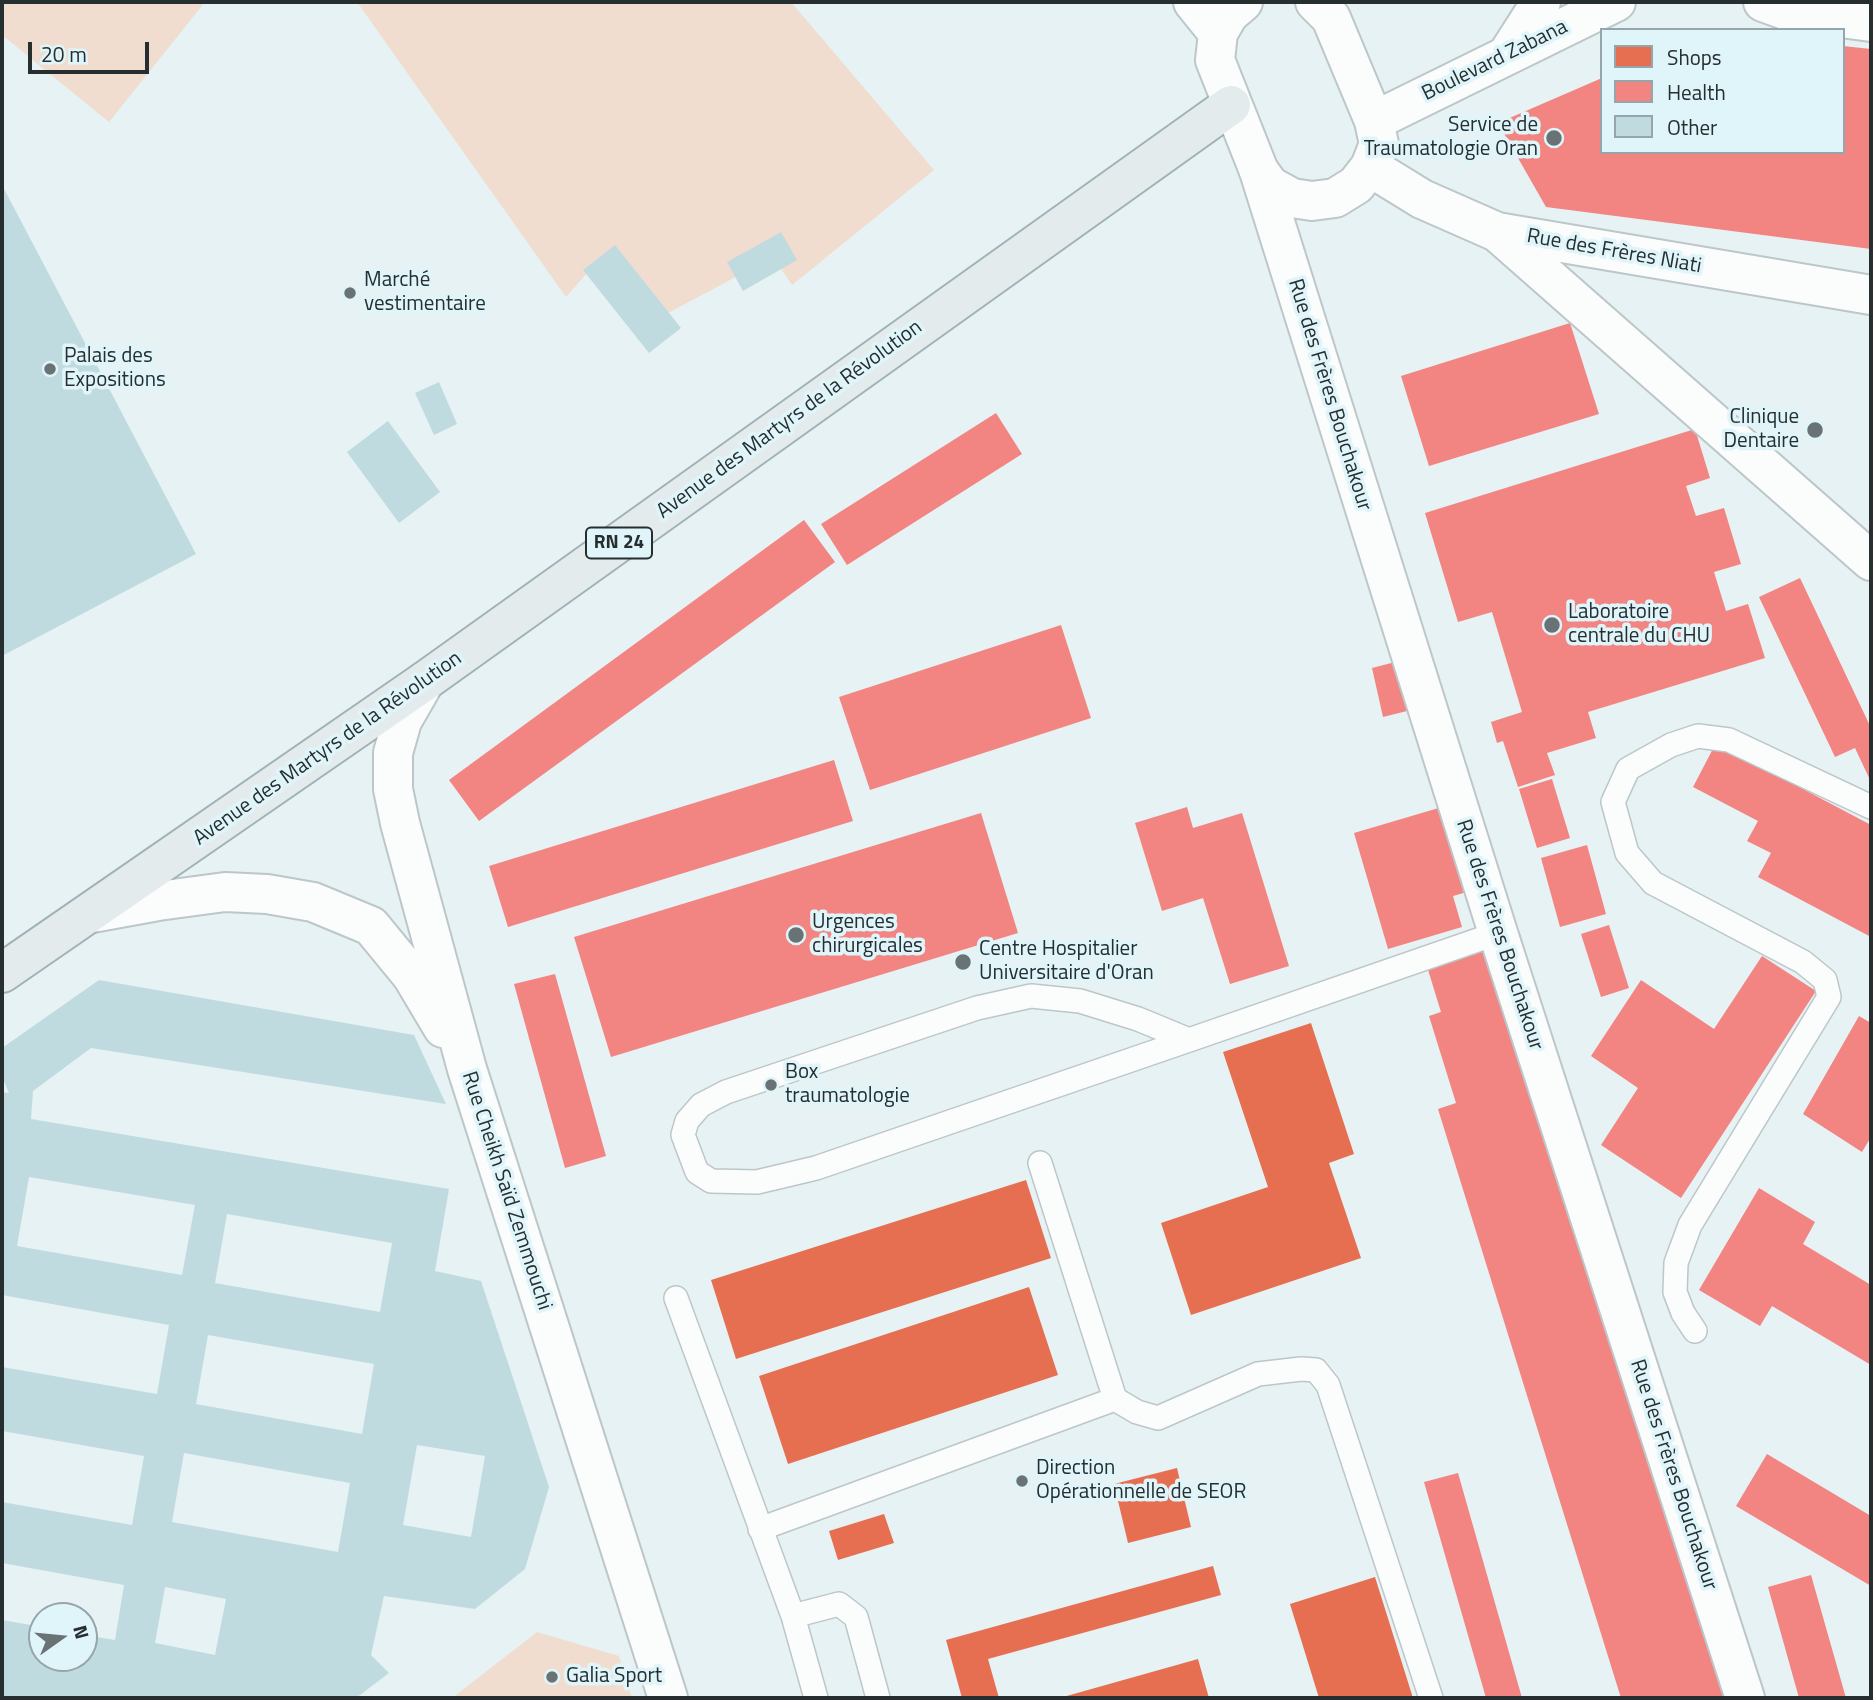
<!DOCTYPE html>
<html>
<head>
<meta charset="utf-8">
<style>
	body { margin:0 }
	#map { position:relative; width:1873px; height:1700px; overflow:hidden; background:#e6f2f4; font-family:"Titillium Web",sans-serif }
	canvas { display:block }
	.frame { position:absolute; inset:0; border:4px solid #262e30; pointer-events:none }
	.legend { position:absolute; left:1600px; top:28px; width:245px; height:126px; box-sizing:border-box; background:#e0f5fa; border:2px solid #96a5a9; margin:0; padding:9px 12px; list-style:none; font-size:21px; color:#262e30 }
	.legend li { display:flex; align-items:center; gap:14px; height:35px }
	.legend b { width:35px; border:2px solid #96a5a9 }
	.north { position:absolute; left:28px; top:1602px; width:70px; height:70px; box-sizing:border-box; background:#e0f5fa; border:2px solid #96a5a9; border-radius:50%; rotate:75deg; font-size:19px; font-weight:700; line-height:28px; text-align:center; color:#262e30 }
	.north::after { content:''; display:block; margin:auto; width:24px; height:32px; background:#697375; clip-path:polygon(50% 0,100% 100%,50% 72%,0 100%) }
	.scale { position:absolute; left:28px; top:42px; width:121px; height:32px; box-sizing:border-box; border:4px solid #262e30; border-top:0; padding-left:9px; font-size:21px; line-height:24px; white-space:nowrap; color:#262e30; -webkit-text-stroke:5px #e0f5fa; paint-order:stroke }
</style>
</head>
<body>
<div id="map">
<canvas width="1873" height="1700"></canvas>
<div class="frame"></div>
<ul class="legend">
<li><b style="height:19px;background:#e76f51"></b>Shops</li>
<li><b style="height:19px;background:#f28482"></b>Health</li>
<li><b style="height:19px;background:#c0dbe0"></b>Other</li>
</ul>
<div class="north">N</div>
<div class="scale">20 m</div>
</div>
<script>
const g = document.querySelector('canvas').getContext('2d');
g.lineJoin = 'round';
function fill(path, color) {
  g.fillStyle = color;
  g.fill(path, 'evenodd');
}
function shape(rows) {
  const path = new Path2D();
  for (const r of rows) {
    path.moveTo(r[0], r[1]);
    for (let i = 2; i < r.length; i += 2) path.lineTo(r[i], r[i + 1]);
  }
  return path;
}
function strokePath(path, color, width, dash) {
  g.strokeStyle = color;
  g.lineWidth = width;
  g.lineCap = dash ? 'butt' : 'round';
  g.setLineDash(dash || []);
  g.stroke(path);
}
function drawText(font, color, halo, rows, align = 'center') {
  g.font = font + ' "Titillium Web",sans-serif';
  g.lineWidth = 7;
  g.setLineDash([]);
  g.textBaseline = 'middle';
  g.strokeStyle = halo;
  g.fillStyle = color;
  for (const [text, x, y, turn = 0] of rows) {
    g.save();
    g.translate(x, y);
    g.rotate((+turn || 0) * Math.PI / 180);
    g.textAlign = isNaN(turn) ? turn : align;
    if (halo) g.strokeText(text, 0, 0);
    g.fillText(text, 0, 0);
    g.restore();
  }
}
fill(shape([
	[2,2,205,2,109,122,2,35],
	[357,2,791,2,934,170,792,285,773,257,642,327,596,263,566,297],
	[537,1632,619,1656,632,1698,452,1698]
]), '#f1ddcf');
fill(shape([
	[1311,1023,1354,1154,1329,1163,1361,1258,1191,1315,1161,1223,1268,1187,1223,1052],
	[1026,1180,1051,1258,736,1359,711,1280],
	[1029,1287,1058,1375,788,1464,759,1376],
	[1177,1468,1191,1527,1128,1543,1114,1484],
	[884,1514,894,1543,838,1560,829,1531],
	[1213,1566,1221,1595,988,1659,999,1698,962,1698,946,1640],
	[1375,1577,1413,1698,1319,1698,1290,1604],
	[1198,1659,1209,1698,1063,1698,1063,1697]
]), '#e76f51');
fill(shape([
	[1843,46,1871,49,1871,249,1546,207,1498,123,1602,78,1602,152,1843,152],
	[1570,323,1599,414,1429,466,1401,376],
	[996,413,1022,454,847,565,821,524],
	[1695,429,1710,478,1686,486,1696,516,1724,508,1741,564,1714,572,1726,611,1748,604,1765,658,1588,712,1596,738,1547,753,1555,775,1518,787,1503,741,1497,743,1491,722,1522,712,1492,612,1458,622,1425,513],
	[804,520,835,562,479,821,449,780],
	[1800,578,1871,728,1871,782,1855,748,1835,757,1759,597],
	[1061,625,1091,718,870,790,839,697],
	[1403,660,1415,709,1383,717,1372,668],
	[1716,743,1871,825,1871,937,1758,877,1771,853,1747,841,1758,821,1693,787],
	[834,760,853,821,508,927,489,866],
	[1552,779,1570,838,1537,848,1519,789],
	[1459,802,1484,887,1453,896,1462,927,1388,949,1354,833],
	[1187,807,1193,828,1242,813,1289,966,1230,984,1203,898,1162,911,1135,823],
	[981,813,1018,933,611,1057,574,937],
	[1587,845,1606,914,1560,927,1541,858],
	[1609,925,1629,988,1601,997,1581,934],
	[1519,931,1564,1076,1534,1085,1724,1698,1621,1698,1438,1109,1456,1103,1429,1016,1441,1012,1425,960],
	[1762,956,1816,991,1681,1198,1601,1145,1638,1088,1591,1056,1641,980,1714,1029],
	[555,974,606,1156,565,1168,514,984],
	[1859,1016,1871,1023,1871,1137,1862,1152,1803,1114],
	[1759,1188,1815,1222,1803,1244,1871,1285,1871,1365,1772,1306,1760,1326,1699,1290],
	[1767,1454,1871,1516,1871,1586,1736,1506],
	[1458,1473,1522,1698,1486,1698,1424,1482],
	[1811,1575,1846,1698,1799,1698,1768,1587]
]), '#f28482');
fill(shape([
	[2,185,196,554,2,656],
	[781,232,797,260,743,291,727,262],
	[615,245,681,328,649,353,583,270],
	[439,382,457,424,434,435,415,393],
	[388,421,440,492,399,523,347,452],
	[99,980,414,1035,446,1104,91,1048,33,1091,31,1119,449,1189,435,1271,481,1281,549,1487,525,1569,475,1609,384,1596,371,1655,389,1673,356,1698,2,1698,2,1620,42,1627,42,1658,84,1658,84,1635,115,1640,124,1585,2,1563,2,1502,132,1525,144,1456,2,1431,2,1367,157,1394,169,1325,2,1295,2,1092,9,1093,2,1077,2,1048],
	[29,1177,195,1205,182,1275,17,1246],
	[227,1214,392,1243,380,1312,215,1283],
	[208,1335,374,1364,362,1434,196,1404],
	[417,1445,485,1456,471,1537,403,1525],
	[184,1453,350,1483,338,1552,172,1522],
	[165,1587,226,1599,215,1655,155,1643]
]), '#c0dbe0');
const service = shape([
	[1189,1040,1138,1019,1080,1001,1031,996,977,1008,726,1092,701,1105,687,1121,683,1135,697,1172,711,1181,757,1182,816,1168,1189,1040,1498,933],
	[1040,1163,1115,1399,1137,1412,1158,1418,1258,1374,1301,1369,1316,1370,1328,1385,1431,1698],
	[676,1298,793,1616,816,1698],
	[1695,1331,1683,1313,1675,1292,1676,1263,1690,1225,1829,997,1825,980,1803,962,1653,883,1627,853,1613,802,1628,769,1671,745,1698,736,1729,740,1871,807],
	[760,1529,1115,1399],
	[793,1616,839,1604,856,1617,878,1698]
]);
const minor = shape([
	[1763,2,1788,11,1871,22],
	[1507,55,1541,2],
	[1497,232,1871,561]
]);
const tertiary = shape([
	[1259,171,1498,933,1745,1698],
	[425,681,402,721,393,753,393,789,400,823,467,1069,668,1698],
	[92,913,158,901,225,892,267,894,313,902,371,926,412,976,443,1028]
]);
const secondary = shape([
	[1193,2,1218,33],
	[1243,2,1229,14,1218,33,1215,60,1259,171,1270,186,1292,198,1312,201,1335,198,1356,185,1370,167,1379,144,1374,121,1331,18,1315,2],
	[1374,121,1616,2],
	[1370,167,1422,199,1497,232,1871,295]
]);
const primary = shape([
	[2,973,425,681,1231,105]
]);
strokePath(service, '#bdc6c8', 26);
strokePath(minor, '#bdc6c8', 42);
strokePath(tertiary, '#bdc6c8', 42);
strokePath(secondary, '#bdc6c8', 42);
strokePath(primary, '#a0b2b6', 42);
strokePath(service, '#fbfdfd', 23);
strokePath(minor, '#fbfdfd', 38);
strokePath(tertiary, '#fbfdfd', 38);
strokePath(secondary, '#fbfdfd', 38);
strokePath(primary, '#e3ebed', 38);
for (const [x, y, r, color] of [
	[1554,138,9,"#697375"],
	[350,293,7,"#697375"],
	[50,369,7,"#697375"],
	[1815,430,9,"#697375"],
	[1552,625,9,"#697375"],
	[796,935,9,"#697375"],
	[963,962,9,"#697375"],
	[771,1085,7,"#697375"],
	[1022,1481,7,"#697375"],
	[552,1677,7,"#697375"]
]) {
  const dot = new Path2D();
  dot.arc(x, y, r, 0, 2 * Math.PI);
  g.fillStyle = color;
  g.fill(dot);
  strokePath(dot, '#e0f5fa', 2.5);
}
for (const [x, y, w] of [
	[619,543,66]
]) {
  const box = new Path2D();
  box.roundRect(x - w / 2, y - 15.5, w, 31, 5);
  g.fillStyle = '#e0f5fa';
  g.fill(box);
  strokePath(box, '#262e30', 2);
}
drawText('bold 19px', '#262e30', null, [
	["RN 24",619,543]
]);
drawText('21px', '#262e30', '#e0f5fa', [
	["Boulevard Zabana",1495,61,-26],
	["Rue des Frères Niati",1614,252,10],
	["Rue des Frères Bouchakour",1329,395,73],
	["Avenue des Martyrs de la Révolution",790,420,-36],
	["Avenue des Martyrs de la Révolution",328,749,-35],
	["Rue des Frères Bouchakour",1499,935,72],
	["Rue Cheikh Saïd Zemmouchi",506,1191,72],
	["Rue des Frères Bouchakour",1673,1475,72]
]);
drawText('21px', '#262e30', '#e0f5fa', [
	["Service de",1538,126,"right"],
	["Traumatologie Oran",1538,150,"right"],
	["Marché",364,281],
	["vestimentaire",364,305],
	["Palais des",64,357],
	["Expositions",64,381],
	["Clinique",1799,418,"right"],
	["Dentaire",1799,442,"right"],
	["Laboratoire",1568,613],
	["centrale du CHU",1568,637],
	["Urgences",812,923],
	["chirurgicales",812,947],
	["Centre Hospitalier",979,950],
	["Universitaire d'Oran",979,974],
	["Box",785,1073],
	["traumatologie",785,1097],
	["Direction",1036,1469],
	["Opérationnelle de SEOR",1036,1493],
	["Galia Sport",566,1677]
], 'left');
</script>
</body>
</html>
